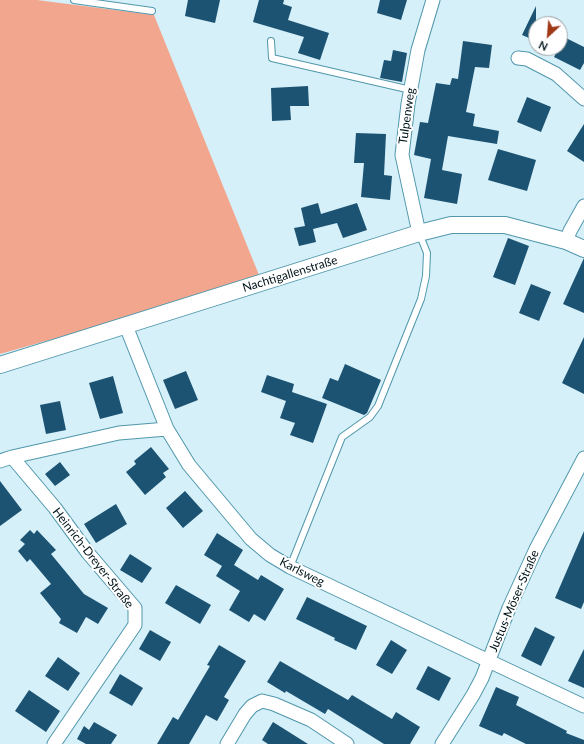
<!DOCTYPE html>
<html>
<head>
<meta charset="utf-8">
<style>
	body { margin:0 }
	#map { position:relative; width:584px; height:744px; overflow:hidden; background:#d5f0f9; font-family:Lato,sans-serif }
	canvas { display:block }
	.north { position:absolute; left:528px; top:16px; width:40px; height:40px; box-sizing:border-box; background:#fff; border:1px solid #99a1a3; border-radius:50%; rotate:206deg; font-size:11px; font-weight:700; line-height:16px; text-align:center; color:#01141a }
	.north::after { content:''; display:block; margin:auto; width:14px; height:18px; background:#9f3815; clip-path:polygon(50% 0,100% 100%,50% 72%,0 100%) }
</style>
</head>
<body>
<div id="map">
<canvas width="584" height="744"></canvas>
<div class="north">N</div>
</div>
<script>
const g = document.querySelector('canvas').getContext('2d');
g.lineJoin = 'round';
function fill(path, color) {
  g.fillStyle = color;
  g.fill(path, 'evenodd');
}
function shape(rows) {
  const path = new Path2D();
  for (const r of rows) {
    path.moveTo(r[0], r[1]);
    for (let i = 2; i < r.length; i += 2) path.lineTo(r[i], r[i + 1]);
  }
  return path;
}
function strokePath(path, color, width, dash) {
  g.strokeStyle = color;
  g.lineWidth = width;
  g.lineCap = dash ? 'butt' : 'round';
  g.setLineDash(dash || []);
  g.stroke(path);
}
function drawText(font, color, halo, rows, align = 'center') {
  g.font = font + ' Lato,sans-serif';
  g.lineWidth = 4;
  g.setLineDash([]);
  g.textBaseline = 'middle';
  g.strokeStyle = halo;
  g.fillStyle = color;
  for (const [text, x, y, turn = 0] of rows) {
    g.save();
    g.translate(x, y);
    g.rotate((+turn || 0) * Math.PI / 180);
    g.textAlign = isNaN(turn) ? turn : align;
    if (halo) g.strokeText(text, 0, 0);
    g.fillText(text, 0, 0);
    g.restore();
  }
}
fill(shape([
	[0,0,37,0,154,15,261,280,0,354]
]), '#f3a68e');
fill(shape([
	[188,0,220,0,215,23,185,16],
	[259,0,284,0,283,4,292,7,288,20,329,33,320,60,298,53,304,37,253,22],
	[380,0,407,0,401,20,377,13],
	[536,6,536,41,522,35],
	[564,37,584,47,584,63,580,70,554,57],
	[463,41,492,45,489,68,475,67,466,112,475,114,473,126,499,131,497,144,448,136,442,170,462,174,457,204,424,198,431,159,414,155,420,122,428,123,436,83,450,85,452,78,458,79],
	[393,50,407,53,402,82,380,78,384,60,391,61],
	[308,86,309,106,290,106,291,120,272,121,271,88],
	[527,97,551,107,541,132,517,122],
	[584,124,584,162,567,151],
	[356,133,386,134,384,175,392,176,390,200,361,197,364,163,354,163],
	[498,149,536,160,527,191,488,180],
	[318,203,321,214,357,203,367,230,343,238,337,223,313,229,316,242,299,246,294,228,305,226,301,208],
	[508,238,529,246,515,285,493,277],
	[584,258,584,313,563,304],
	[531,284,551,292,539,321,519,313],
	[584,337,584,394,562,383],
	[345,364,381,380,367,413,364,415,322,398,330,378,338,381],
	[186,371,198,400,175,409,163,380],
	[267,375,294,384,292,392,327,404,313,443,290,435,295,423,280,418,286,401,261,392],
	[113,376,123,413,100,419,89,383],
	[60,401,66,430,46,434,40,405],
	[151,447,169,469,163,473,166,477,145,495,126,472,136,464,134,461],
	[60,462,70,475,55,486,45,474],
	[0,481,22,510,0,526],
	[185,491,203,511,183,528,166,508],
	[116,504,127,524,96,543,84,524],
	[30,530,34,534,37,530,56,550,51,554,84,594,108,608,98,624,86,617,77,633,59,623,61,619,40,593,51,584,30,559,27,562,18,551,25,544,20,540],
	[584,531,584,602,581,609,555,598],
	[217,533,243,550,234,565,258,580,261,575,284,589,265,621,254,614,249,622,229,610,240,591,216,576,222,566,204,555],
	[130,554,152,568,142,583,120,570],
	[176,585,211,605,200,624,165,603],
	[307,597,367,626,356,650,334,640,335,638,296,619],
	[535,627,555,637,541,666,521,656],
	[150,630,171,642,160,661,139,649],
	[391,640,407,650,392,674,376,665],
	[219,645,246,661,224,697,229,700,217,721,206,715,189,744,157,744,173,717,178,720,210,666,207,665],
	[584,649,584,688,568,681],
	[58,657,80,673,68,691,45,676],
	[280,661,348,700,352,695,392,719,396,712,420,727,410,744,384,744,328,709,325,714,286,691,285,693,267,682],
	[428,666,451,678,439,701,416,689],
	[120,674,143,688,132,706,109,693],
	[496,687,519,697,516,705,567,731,566,733,584,740,584,744,526,744,504,733,502,736,479,726],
	[29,690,60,711,46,732,15,711],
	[94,722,117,735,111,744,86,744,77,739,84,726,89,730],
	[273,722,308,744,268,744,262,740]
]), '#1c5373');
const service = shape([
	[74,0,152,11],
	[271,41,272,58,411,90],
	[290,567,342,437,370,417,378,406,421,299,426,276,427,253,419,233]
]);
const minor = shape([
	[518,58,527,59,556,74,584,99],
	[419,233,402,155,408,104,418,50,433,0],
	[566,241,570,231,584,206],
	[126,326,167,429,189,465,251,539,270,555,290,567,584,706],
	[12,457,55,508,88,553,135,608,135,625,54,744],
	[0,461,12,457,119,433,167,429],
	[227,744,245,714,252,706,262,701,274,704,311,720,347,744],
	[442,744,473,695,482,678,509,608,536,549,584,458]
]);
const tertiary = shape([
	[0,365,419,233,451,225,505,225,566,241,584,249]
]);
strokePath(service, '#5097ab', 8);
strokePath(minor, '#5097ab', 15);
strokePath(tertiary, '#5097ab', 18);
strokePath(service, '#fff', 6);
strokePath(minor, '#fff', 13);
strokePath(tertiary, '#fff', 16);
drawText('12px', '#01141a', '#fff', [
	["Tulpenweg",407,116,-82],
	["Nachtigallenstraße",290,274,-17],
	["Heinrich-Dreyer-Straße",93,558,52],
	["Karlsweg",302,572,27],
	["Justus-Möser-Straße",514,601,-67]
]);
</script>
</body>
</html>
